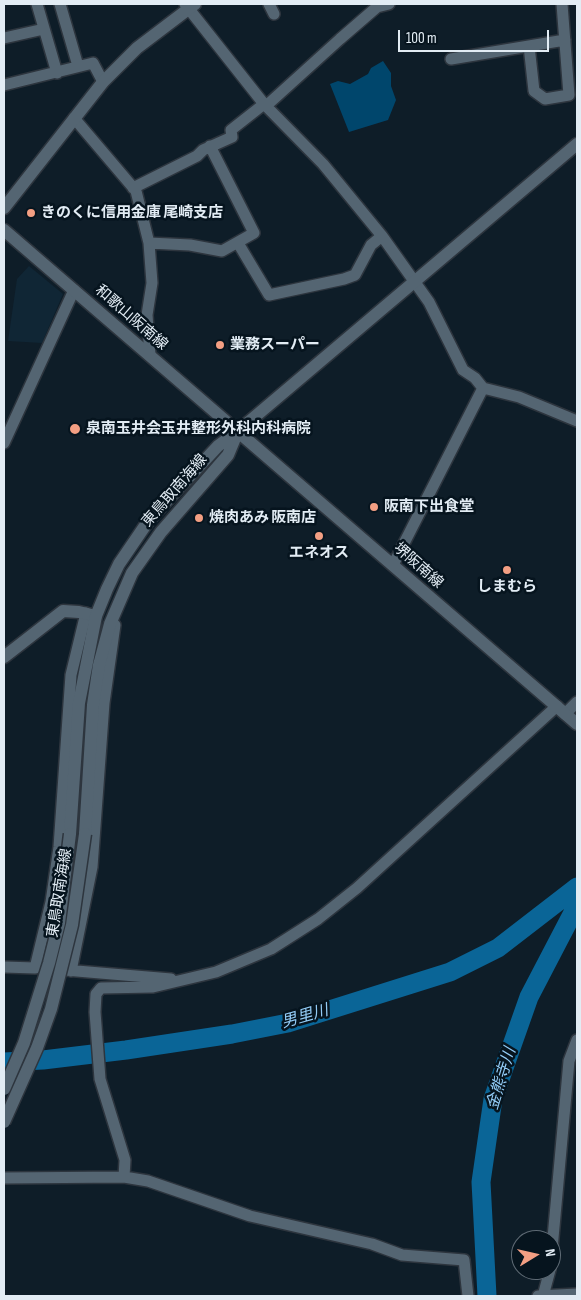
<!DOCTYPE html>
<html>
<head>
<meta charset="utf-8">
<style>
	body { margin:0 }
	#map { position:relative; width:581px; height:1300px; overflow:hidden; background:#0e1d28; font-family:"Sofia Sans Condensed",sans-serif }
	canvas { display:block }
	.frame { position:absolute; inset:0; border:5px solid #e2ecf4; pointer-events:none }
	.north { position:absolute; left:511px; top:1230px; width:50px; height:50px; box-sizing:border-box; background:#06141e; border:1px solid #5e6a74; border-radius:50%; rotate:81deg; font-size:14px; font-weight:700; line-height:20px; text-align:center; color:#e2ecf4 }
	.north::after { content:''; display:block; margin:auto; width:18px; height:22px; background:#f39f83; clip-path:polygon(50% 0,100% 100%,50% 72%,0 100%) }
	.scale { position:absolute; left:398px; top:30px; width:151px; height:22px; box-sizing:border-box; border:2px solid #e2ecf4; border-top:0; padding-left:6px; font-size:15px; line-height:18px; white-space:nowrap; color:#e2ecf4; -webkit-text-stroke:4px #06141e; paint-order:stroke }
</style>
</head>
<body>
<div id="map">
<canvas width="581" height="1300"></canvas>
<div class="frame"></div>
<div class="north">N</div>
<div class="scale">100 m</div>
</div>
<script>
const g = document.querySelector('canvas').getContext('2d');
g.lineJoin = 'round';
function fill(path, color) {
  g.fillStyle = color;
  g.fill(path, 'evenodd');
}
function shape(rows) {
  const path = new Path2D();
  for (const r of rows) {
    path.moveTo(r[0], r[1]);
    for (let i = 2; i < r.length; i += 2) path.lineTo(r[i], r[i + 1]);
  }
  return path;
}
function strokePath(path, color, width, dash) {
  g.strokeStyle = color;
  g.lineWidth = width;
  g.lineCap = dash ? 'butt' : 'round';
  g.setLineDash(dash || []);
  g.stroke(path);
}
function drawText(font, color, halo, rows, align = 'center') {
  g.font = font + ' "Sofia Sans Condensed","Noto Sans JP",sans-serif';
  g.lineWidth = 5;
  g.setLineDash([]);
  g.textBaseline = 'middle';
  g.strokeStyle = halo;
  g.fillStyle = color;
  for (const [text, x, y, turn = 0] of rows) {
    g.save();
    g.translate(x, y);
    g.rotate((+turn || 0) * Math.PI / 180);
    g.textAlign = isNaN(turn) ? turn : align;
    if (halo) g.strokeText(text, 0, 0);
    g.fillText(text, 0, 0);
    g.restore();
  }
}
fill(shape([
	[29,266,63,294,42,343,8,341,17,279]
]), '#102635');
fill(shape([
	[383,61,391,73,391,86,396,100,388,120,349,132,330,84,338,81,350,84,368,74,371,68]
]), '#00466c');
strokePath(shape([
	[4,1062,43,1060,126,1050,232,1034,288,1023,450,972,498,948,577,887],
	[487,1296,481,1182,493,1099,529,997,577,905]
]), '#0a6597', 19);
const minor = shape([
	[37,4,57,73],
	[60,4,78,66],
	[185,4,264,104,323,164,382,236,429,302,463,370,475,378,483,388,519,397,577,421],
	[269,4,274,14],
	[4,38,44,29],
	[529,46,534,91,545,99,569,95,562,4],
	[451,59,565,40],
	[4,85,93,63,103,82],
	[266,106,340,39,377,7,389,4],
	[74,118,136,191,149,243,152,283,147,315,150,355],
	[133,188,197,156,203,150,232,137,231,130,264,104],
	[149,243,190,245,222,251,254,233,210,146],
	[238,243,269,295,344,279,355,275,371,245,382,236],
	[4,443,74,290],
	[393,565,483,388],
	[565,714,577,702],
	[4,967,35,968,51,902,59,847,71,675,86,613],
	[65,970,171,979],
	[71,971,92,867,104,703,115,625],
	[124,1177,125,1160,100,1079,95,1012,96,994,101,988,153,987,216,972,271,949,318,919,357,888,557,706],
	[4,1178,124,1177,148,1181,250,1216,372,1244,402,1255,464,1260,468,1296],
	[551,1260,569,1061,577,1040],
	[538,1296,577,1294],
	[543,1296,550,1270]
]);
const tertiary = shape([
	[4,208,103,82,137,48,195,4],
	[238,431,577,144],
	[4,657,63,611,79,612,96,616]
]);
const secondary = shape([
	[4,230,577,724],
	[70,834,79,703,96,616,107,589,119,564,149,520,218,446,238,431],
	[85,834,93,705,99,665,110,624,132,573,161,532,228,455,238,431]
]);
strokePath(minor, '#2d353e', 14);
strokePath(tertiary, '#2d353e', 15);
strokePath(secondary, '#2d353e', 15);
strokePath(minor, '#546572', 11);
strokePath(tertiary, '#546572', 12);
strokePath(secondary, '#546572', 12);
const secondaryBridge = shape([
	[4,1089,24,1043,49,963,59,923,70,834],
	[4,1122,37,1048,51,1009,72,925,85,834]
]);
strokePath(secondaryBridge, '#2d353e', 15, []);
strokePath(secondaryBridge, '#546572', 12);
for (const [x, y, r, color] of [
	[31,213,5,"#f39f83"],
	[220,345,5,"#f39f83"],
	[75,429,6,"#f39f83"],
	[374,507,5,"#f39f83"],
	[199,518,5,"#f39f83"],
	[319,536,5,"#f39f83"],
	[507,570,5,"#f39f83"]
]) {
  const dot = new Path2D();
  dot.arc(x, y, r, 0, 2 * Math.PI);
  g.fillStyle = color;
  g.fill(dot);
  strokePath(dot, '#06141e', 2);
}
drawText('bold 15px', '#e2ecf4', '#06141e', [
	["きのくに信用金庫 尾崎支店",41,213],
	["業務スーパー",230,345],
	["泉南玉井会玉井整形外科内科病院",86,429],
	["阪南下出食堂",384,507],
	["焼肉あみ 阪南店",209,518],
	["エネオス",319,553,"center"],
	["しまむら",507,587,"center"]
], 'left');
drawText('15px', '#e2ecf4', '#06141e', [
	["和歌山阪南線",131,318,41],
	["東鳥取南海線",175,491,-49],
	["堺阪南線",418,566,41],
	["東鳥取南海線",60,893,-81]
]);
drawText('italic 16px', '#93ccf7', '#06141e', [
	["男里川",305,1017,-16],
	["金熊寺川",502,1079,-73]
]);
</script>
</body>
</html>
